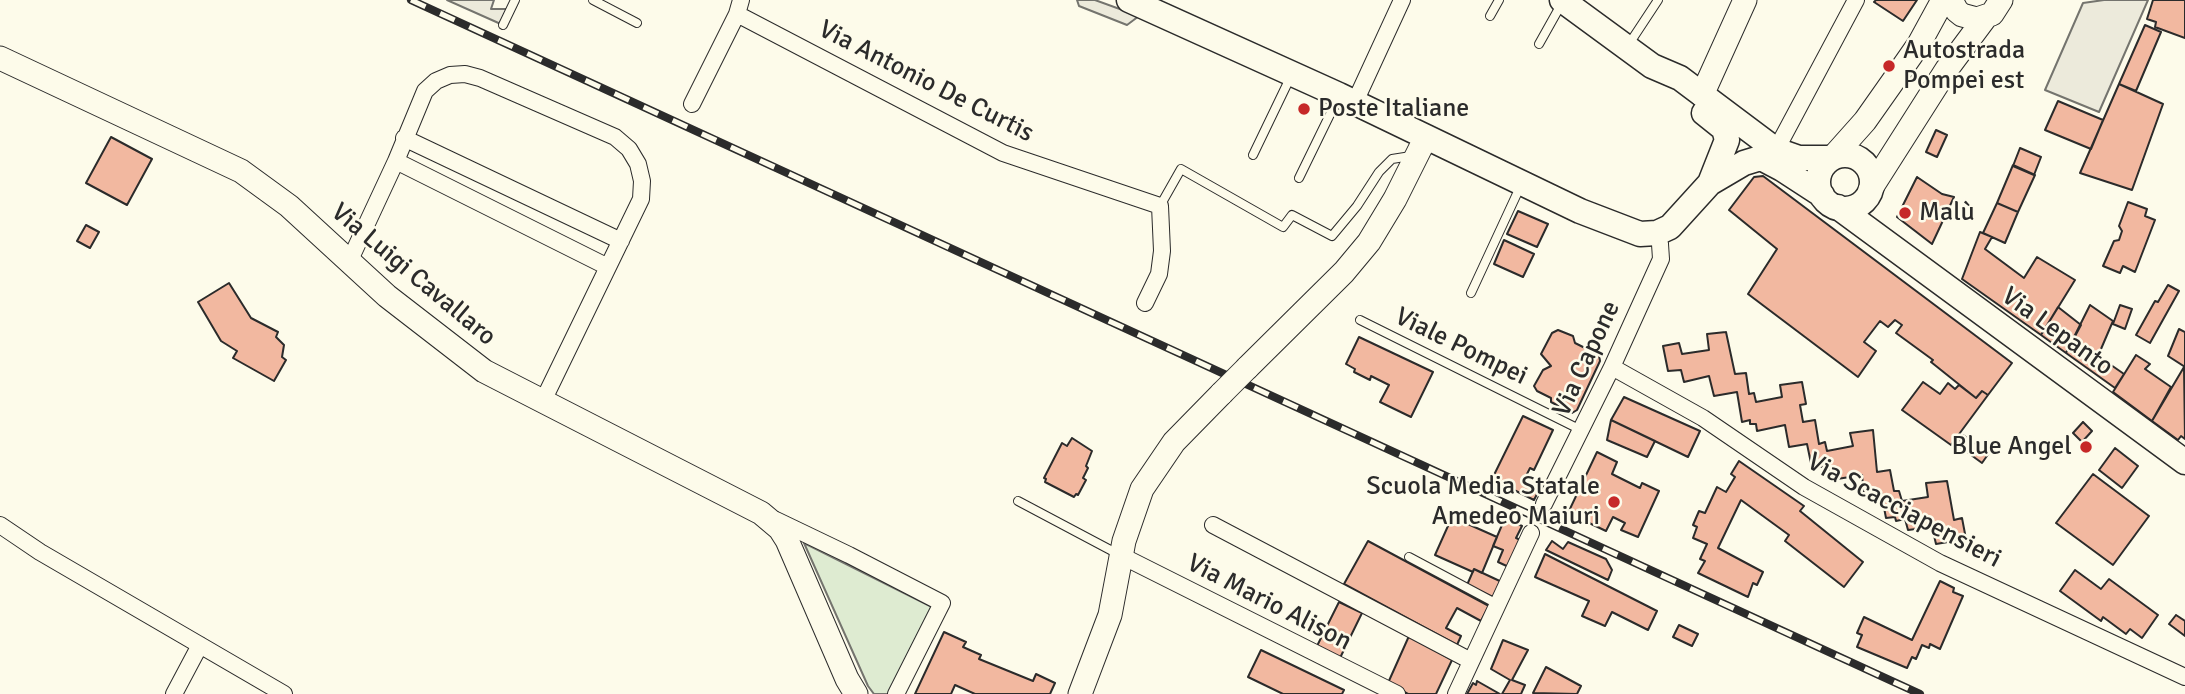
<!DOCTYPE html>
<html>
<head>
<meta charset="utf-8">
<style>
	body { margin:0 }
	canvas { display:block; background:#fdfbea }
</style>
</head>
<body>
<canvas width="2185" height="694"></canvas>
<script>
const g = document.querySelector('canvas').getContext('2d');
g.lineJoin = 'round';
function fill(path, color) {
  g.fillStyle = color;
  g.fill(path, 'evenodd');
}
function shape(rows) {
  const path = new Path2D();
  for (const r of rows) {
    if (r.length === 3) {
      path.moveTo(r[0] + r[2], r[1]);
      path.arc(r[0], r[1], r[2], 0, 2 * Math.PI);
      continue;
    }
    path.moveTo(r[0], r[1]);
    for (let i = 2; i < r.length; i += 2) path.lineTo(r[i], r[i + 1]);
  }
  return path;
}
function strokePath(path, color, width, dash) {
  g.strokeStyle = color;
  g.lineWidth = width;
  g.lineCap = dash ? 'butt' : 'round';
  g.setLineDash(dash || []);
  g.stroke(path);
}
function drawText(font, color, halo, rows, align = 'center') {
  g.font = font + ' Signika,sans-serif';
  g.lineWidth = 5;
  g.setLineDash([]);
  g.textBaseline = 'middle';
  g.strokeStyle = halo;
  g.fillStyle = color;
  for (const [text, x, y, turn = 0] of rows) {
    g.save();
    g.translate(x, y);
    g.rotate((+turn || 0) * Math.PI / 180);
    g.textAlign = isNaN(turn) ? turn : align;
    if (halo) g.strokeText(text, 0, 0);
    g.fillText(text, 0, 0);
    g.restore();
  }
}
const green = shape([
	[804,543,934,608,889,694,874,694,868,686,804,543]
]);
fill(green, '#deebd1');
strokePath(green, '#74746e', 2);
const parking = shape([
	[447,0,494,0,491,9,507,9,503,25,447,0],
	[1077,0,1095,0,1139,16,1127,25,1079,6,1077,0],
	[2104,0,2148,0,2099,112,2045,90,2083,3,2104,0]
]);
fill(parking, '#eceadb');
strokePath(parking, '#74746e', 2);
const building = shape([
	[1876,0,1917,0,1903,21,1874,2,1876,0],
	[2153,0,2185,0,2185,38,2155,27,2156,22,2147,19,2153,0],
	[2145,25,2161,32,2136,91,2119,84,2145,25],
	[2119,84,2163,104,2132,190,2080,173,2119,84],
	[2058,101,2103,120,2091,149,2045,130,2058,101],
	[1936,130,1947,135,1937,157,1926,152,1936,130],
	[111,137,152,159,127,205,86,183,111,137],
	[2020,148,2041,157,2034,175,2013,166,2020,148],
	[2013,165,2035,175,2018,212,1997,203,2013,165],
	[1763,176,2012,363,1988,395,1982,391,1976,398,1931,362,1933,360,1896,333,1902,325,1895,320,1888,327,1880,321,1864,342,1876,351,1858,377,1748,294,1777,249,1729,210,1754,177,1763,176],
	[1917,177,1942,194,1954,197,1932,244,1897,217,1917,177],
	[2128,202,2147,209,2145,216,2155,220,2135,272,2123,266,2120,273,2103,266,2114,241,2119,240,2122,231,2119,226,2128,202],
	[1997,203,2018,212,2005,243,1983,233,1997,203],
	[1518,211,1548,224,1537,247,1507,234,1518,211],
	[86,225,99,232,90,248,77,241,86,225],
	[1980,232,1992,237,1985,249,2024,278,2037,257,2075,280,2041,335,1962,279,1980,232],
	[1504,240,1534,254,1523,277,1494,264,1504,240],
	[229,283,251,318,278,332,276,337,284,345,282,357,286,360,274,381,233,358,237,351,221,341,198,302,229,283],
	[2168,285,2179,291,2150,343,2136,335,2155,301,2158,302,2168,285],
	[2090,305,2113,321,2098,356,2124,374,2115,388,2066,353,2090,305],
	[2120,305,2132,309,2125,329,2113,324,2120,305],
	[2058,307,2081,325,2066,353,2041,335,2058,307],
	[2179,329,2185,332,2185,367,2168,356,2179,329],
	[1558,330,1573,336,1575,343,1599,355,1600,361,1577,410,1572,413,1551,402,1551,398,1537,391,1534,386,1543,370,1551,366,1541,354,1552,333,1558,330],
	[1726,332,1735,374,1746,373,1749,394,1754,393,1756,402,1782,397,1780,385,1802,382,1806,404,1800,405,1803,422,1815,420,1819,444,1825,442,1827,451,1853,446,1850,433,1873,430,1877,472,1890,470,1894,491,1899,491,1902,501,1928,497,1926,483,1947,481,1954,520,1962,518,1966,539,1936,544,1932,527,1908,530,1905,519,1896,521,1895,517,1886,518,1881,492,1864,495,1862,475,1831,480,1828,466,1812,468,1807,444,1789,447,1785,425,1757,431,1756,424,1750,424,1750,420,1742,422,1737,392,1714,396,1709,376,1684,382,1681,370,1668,371,1663,346,1679,343,1682,354,1709,350,1707,334,1726,332],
	[1359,337,1433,372,1411,417,1380,402,1389,385,1371,376,1370,380,1354,372,1355,369,1346,364,1359,337],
	[2136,355,2150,364,2145,369,2171,387,2152,421,2113,392,2136,355],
	[2184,367,2185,439,2181,436,2178,440,2152,421,2184,367],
	[1923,382,1940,394,1948,383,1955,389,1959,385,1976,398,1982,391,1988,395,1951,445,1902,410,1923,382],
	[1624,397,1700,431,1688,457,1611,420,1624,397],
	[1523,416,1553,430,1534,470,1530,468,1524,480,1540,488,1534,500,1492,479,1523,416],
	[1611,420,1655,441,1647,457,1607,440,1611,420],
	[2083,422,2092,431,2082,442,2073,433,2083,422],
	[1963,435,1989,453,1982,463,1956,444,1963,435],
	[1072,438,1092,451,1086,466,1088,468,1083,478,1086,480,1078,495,1076,494,1074,497,1045,482,1046,479,1044,478,1062,443,1067,446,1072,438],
	[2115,448,2138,466,2122,488,2099,470,2115,448],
	[1597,452,1617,462,1612,474,1640,488,1642,483,1659,491,1638,537,1621,530,1625,523,1613,517,1606,531,1568,513,1597,452],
	[1739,461,1804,506,1800,511,1863,562,1844,587,1785,541,1789,535,1741,500,1718,548,1763,572,1757,585,1753,583,1748,597,1698,573,1705,561,1700,559,1707,544,1693,538,1697,527,1693,525,1699,511,1705,513,1717,487,1726,492,1735,477,1731,474,1739,461],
	[2093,474,2149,516,2113,565,2056,523,2093,474],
	[1452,517,1497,537,1482,573,1474,569,1473,572,1435,555,1452,517],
	[1505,518,1522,526,1516,538,1523,541,1511,568,1498,562,1503,550,1493,546,1505,518],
	[1368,541,1489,606,1481,621,1457,608,1446,628,1461,636,1457,645,1344,584,1368,541],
	[1552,541,1563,549,1568,542,1606,559,1612,570,1608,580,1546,550,1552,541],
	[1545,554,1657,611,1648,630,1612,612,1605,626,1582,616,1589,601,1535,577,1545,554],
	[1474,569,1504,583,1497,599,1467,585,1474,569],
	[2075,570,2101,589,2109,579,2158,615,2142,638,2130,629,2126,634,2103,617,2101,621,2060,591,2075,570],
	[1940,581,1954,588,1953,592,1963,596,1940,649,1930,644,1929,648,1922,645,1916,659,1912,657,1907,668,1857,647,1862,635,1857,633,1864,617,1912,640,1940,581],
	[1339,602,1362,613,1339,660,1316,648,1339,602],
	[2176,615,2185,621,2185,636,2169,624,2176,615],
	[1679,625,1698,634,1692,646,1673,637,1679,625],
	[944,632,966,642,963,647,981,655,979,659,1033,681,1036,674,1055,683,1050,694,975,694,955,685,951,694,915,694,944,632],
	[1409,636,1452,660,1436,694,1408,694,1388,683,1409,636],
	[1503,640,1528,650,1512,680,1525,685,1521,694,1502,694,1510,680,1491,669,1503,640],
	[1261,650,1344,690,1342,694,1283,694,1248,677,1261,650],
	[1546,667,1581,686,1577,694,1533,693,1546,667],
	[1477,681,1500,694,1467,694,1473,683,1476,685,1477,681]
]);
fill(building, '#f2b8a0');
strokePath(building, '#2b2b2b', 2);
const lane = shape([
	[593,0,637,23],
	[1490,16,1499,0],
	[503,25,515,0],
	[1539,44,1562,3],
	[1629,44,1658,0],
	[1253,155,1291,76],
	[1299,178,1338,98],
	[1160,206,1181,169,1283,227,1292,215,1332,236,1357,206,1379,172,1392,159,1411,156],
	[1471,293,1521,185],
	[1360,320,1581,430],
	[1018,501,1118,554],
	[1409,557,1499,605]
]);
const street = shape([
	[737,14,1003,153,1160,206,1162,251,1159,274,1145,303],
	[1355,102,1402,0],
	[692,104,737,14,741,0],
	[404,138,621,241],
	[1776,150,1856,0],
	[396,161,425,91,436,81,450,75,465,74,480,78,615,137,629,149,638,164,642,181,641,199,608,267],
	[349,262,396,161,608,267,542,403],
	[1612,367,1703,418,1804,487,1940,563,2185,677],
	[1544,504,1612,367,1661,259,1660,244,1657,233],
	[776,520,849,555,942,603,896,694],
	[0,525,40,552,284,694],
	[1213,525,1471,661],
	[1120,555,1397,694],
	[174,694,200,645],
	[1456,694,1531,533]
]);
const secondary = shape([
	[1951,0,1957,11,1962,15,1977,19,1992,14,2001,0],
	[0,58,241,171,289,206,387,296,484,371,761,513,780,529,787,540,847,679,856,694],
	[1702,95,1745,0],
	[1832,158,1865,121,1896,77,1919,44,1943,0],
	[1870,190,1947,69,1985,18],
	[1247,368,1344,272,1369,242,1395,199,1426,137],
	[1080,694,1110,615,1124,541,1142,489,1174,442,1222,393]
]);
const primary = shape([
	[1129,0,1339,95,1580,211,1640,234,1657,233,1670,227,1710,183,1744,163,1757,159,1763,159,1782,169,1822,195],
	[1562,0,1652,66,1680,78,1776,150,1799,158,1832,158],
	[1704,113,1724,129,1727,140,1710,183],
	[1845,182,27],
	[1838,207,2185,462]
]);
strokePath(lane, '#2b2b2b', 10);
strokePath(street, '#2b2b2b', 18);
strokePath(secondary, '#2b2b2b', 25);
strokePath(primary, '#2b2b2b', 27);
strokePath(lane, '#fdfbea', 8);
strokePath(street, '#fdfbea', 16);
strokePath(secondary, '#fdfbea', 23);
strokePath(primary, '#fdfbea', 24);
const rail = shape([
	[411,0,1920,694]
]);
strokePath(rail, '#2b2b2b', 8);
strokePath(rail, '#fdfbea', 5, [16]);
const secondaryBridge = shape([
	[1222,393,1247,368]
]);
strokePath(secondaryBridge, '#2b2b2b', 25, []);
strokePath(secondaryBridge, '#fdfbea', 23);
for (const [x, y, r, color] of [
	[1889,66,7,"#c62828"],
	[1304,109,7,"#c62828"],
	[1905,213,7,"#c62828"],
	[2086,447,7,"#c62828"],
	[1614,502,7,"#c62828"]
]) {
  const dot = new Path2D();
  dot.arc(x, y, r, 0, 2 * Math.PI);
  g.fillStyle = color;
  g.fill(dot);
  strokePath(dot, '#fdfbea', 2.5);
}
drawText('26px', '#2b2b2b', '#fdfbea', [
	["Autostrada",1903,51],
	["Pompei est",1903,81],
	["Poste Italiane",1318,109],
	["Malù",1919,213],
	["Blue Angel",2072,447,"right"],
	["Scuola Media Statale",1600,487,"right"],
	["Amedeo Maiuri",1600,517,"right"]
], 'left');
drawText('26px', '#2b2b2b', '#fdfbea', [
	["Via Antonio De Curtis",926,82,27],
	["Via Luigi Cavallaro",413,275,40],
	["Via Lepanto",2057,332,36],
	["Viale Pompei",1461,347,26],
	["Via Capone",1587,359,-65],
	["Via Scacciapensieri",1904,511,28],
	["Via Mario Alison",1269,603,27]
]);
</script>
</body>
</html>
